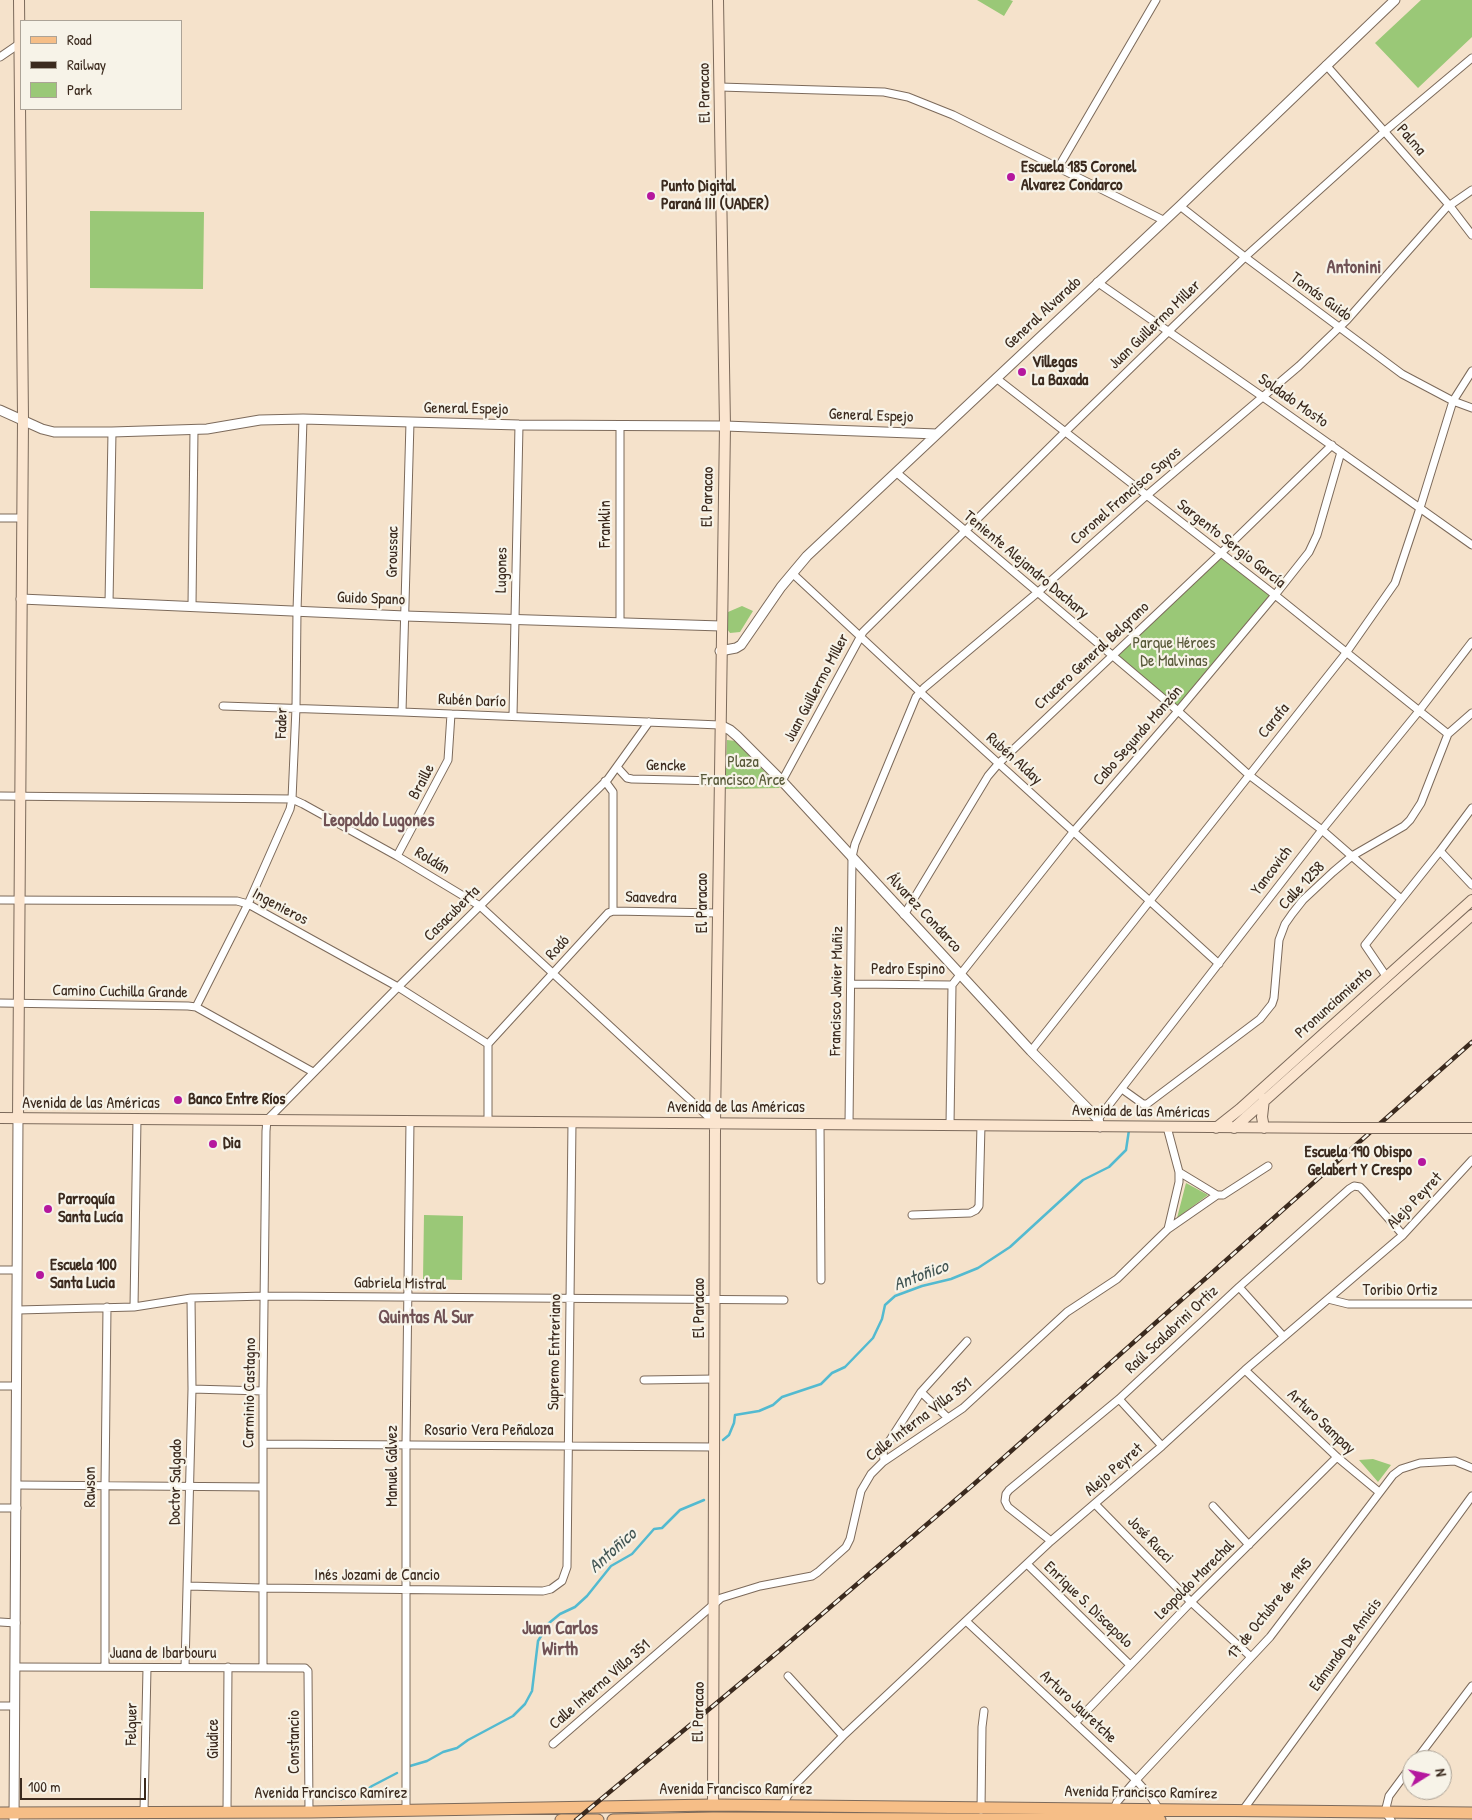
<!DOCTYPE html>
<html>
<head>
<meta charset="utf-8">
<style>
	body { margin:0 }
	#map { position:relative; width:1472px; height:1820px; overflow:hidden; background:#f5e2cb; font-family:"Patrick Hand",sans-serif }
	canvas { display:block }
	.legend { position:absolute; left:20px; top:20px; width:162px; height:90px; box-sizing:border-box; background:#f7f3e8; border:1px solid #aca397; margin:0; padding:6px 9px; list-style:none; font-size:15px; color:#3b2a1e }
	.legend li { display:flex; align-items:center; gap:10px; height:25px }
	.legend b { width:25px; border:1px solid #aca397 }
	.north { position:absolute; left:1402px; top:1750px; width:50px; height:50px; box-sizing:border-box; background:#f7f3e8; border:1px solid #aca397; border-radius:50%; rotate:80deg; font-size:14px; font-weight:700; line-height:20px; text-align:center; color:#3b2a1e }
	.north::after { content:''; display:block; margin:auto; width:18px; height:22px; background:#b5179e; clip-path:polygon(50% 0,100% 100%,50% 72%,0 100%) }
	.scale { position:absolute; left:20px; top:1778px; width:126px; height:22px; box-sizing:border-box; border:2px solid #3b2a1e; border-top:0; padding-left:6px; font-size:15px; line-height:18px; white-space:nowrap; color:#3b2a1e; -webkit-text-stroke:4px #f7f3e8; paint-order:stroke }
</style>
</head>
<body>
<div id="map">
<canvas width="1472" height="1820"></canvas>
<ul class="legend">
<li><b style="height:6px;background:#f6be87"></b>Road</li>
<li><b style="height:6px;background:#3b2a1e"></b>Railway</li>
<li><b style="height:14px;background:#9ac877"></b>Park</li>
</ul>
<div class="north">N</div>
<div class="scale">100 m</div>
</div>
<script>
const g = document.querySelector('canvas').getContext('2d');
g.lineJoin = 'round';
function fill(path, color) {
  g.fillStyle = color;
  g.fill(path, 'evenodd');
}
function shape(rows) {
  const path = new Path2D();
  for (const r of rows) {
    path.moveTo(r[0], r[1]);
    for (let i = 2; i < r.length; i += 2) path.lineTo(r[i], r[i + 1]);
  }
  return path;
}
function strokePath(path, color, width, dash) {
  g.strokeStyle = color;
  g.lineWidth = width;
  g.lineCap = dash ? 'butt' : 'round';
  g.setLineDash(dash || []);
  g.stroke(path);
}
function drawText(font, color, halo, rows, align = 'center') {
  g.font = font + ' "Patrick Hand",sans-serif';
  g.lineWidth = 4.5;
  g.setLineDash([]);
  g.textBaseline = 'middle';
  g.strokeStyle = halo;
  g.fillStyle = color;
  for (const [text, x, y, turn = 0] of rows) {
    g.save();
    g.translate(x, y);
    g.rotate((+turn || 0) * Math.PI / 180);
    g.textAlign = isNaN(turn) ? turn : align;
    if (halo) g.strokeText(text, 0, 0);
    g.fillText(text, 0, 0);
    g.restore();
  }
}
fill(shape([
	[977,0,1010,0,1013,1,1004,16],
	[1421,0,1472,0,1472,37,1418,88,1375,43],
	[90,211,204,212,203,289,90,288],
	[1221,553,1275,595,1178,711,1112,656],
	[742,606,753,611,740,632,730,633,727,629,728,612],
	[727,740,736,741,780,788,725,789],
	[1186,1183,1208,1195,1177,1218],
	[424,1215,463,1216,462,1280,423,1279],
	[1373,1459,1391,1465,1378,1482,1359,1460]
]), '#9ac877');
strokePath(shape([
	[723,1440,729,1435,734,1423,735,1415,759,1411,773,1405,782,1397,821,1384,832,1373,845,1367,873,1338,882,1319,885,1305,895,1296,922,1286,951,1279,978,1268,1010,1247,1083,1180,1109,1167,1126,1150,1129,1130],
	[410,1766,427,1761,443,1752,457,1748,468,1740,513,1716,525,1704,532,1691,538,1641,549,1623,560,1614,575,1607,587,1596,611,1566,632,1554,654,1529,662,1528,680,1510,704,1500],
	[341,1799,363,1793,372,1786,397,1773]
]), '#53bad0', 2.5);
const minor = shape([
	[0,57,19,44],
	[1326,65,1449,205,1472,235],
	[720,87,884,92,908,97,953,115,1163,220],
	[1058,168,1156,0],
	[1180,206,1245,257,1402,374,1453,401,1472,408],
	[1097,282,1263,397,1472,545],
	[996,378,1275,595,1448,734],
	[897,473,1178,711,1249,775,1322,830,1401,899],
	[0,518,22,518],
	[792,573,920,692,1219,964],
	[109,603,112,432],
	[192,605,194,430],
	[620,623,620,425],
	[223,706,402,712,720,725],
	[402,712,410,422],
	[513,716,519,425],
	[617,767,627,778,632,779,719,781],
	[605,781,613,792,613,911],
	[782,781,863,632,1065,432,1245,257,1385,131,1472,58],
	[0,796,292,799,303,804,397,856,480,906,715,1123],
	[1472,808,1440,851,1472,885],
	[397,856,448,760,451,714],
	[0,900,237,901,248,904,398,987,488,1044],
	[613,911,718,913],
	[904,915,988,776,999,763,1221,553,1332,445],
	[1386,976,1365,945,1440,851],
	[851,984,952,985,1074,831,1178,711,1275,595,1309,552,1317,535,1341,452],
	[0,1003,188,1006,196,1007,313,1072],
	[196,1007,248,904,290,809,292,799,296,708,297,611,303,419],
	[1031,1051,1346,653,1395,583,1420,508,1453,401,1472,371],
	[1122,1089,1143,1104,1147,1104,1260,1019,1272,1004,1274,998,1279,940,1285,924,1292,914,1303,900,1333,872,1352,856,1404,826,1410,820,1421,803,1448,734,1472,713],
	[1098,1119,1322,830,1419,711,1472,642],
	[488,1121,488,1044,608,913,613,911],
	[820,1124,821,1280],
	[849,1124,852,857,855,844,916,697,924,688,1037,593,1146,496,1299,366,1347,320,1446,208,1472,190],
	[950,1125,952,985],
	[1179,1172,1217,1195],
	[912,1215,970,1213,976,1210,979,1206,981,1125],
	[1168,1229,1217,1195,1223,1195,1268,1166],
	[0,1270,17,1270],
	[1239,1287,1284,1337],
	[1328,1299,1348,1304,1472,1304],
	[134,1307,137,1119],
	[18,1310,134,1307,191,1298,265,1296,784,1300],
	[1245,1370,1337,1457,1379,1492],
	[644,1380,715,1379],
	[0,1386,17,1386],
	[192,1389,263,1391],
	[921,1392,948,1418],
	[1119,1399,1162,1446],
	[263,1444,715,1447],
	[884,1461,883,1451,921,1392,967,1341],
	[17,1485,263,1487],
	[1095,1504,1191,1602,1251,1657],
	[1213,1506,1249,1545],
	[0,1508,17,1508],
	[1051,1541,1008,1507,1005,1501,1006,1494,1009,1490,1119,1399,1239,1287,1349,1189,1354,1186,1360,1187,1364,1191,1403,1235],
	[1027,1564,1130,1665],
	[188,1586,262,1588,543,1591,551,1589,562,1581,567,1567,572,1122],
	[966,1621,1136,1780,1151,1797,1160,1811],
	[0,1622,16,1623],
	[16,1667,305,1668,308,1671,309,1812],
	[105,1667,105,1486,107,1307],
	[185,1667,192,1389,191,1298],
	[263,1667,263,1391,266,1131,267,1120,398,987,608,779,649,722],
	[788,1676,843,1736],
	[0,1706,15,1706],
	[1075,1723,1191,1602,1337,1457],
	[553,1744,721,1598,760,1586,812,1576,818,1572,846,1547,850,1539,861,1491,871,1474,883,1462,963,1408,1067,1312,1117,1279,1168,1229,1179,1182,1179,1172,1167,1127],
	[1416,1760,1472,1686],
	[781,1807,793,1787,843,1736,1051,1541,1162,1446,1245,1370,1403,1235,1472,1160],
	[406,1810,406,1445,410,1121],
	[981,1810,982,1727,984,1711],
	[1243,1810,1472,1496],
	[144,1811,147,1668],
	[227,1811,228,1667],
	[1113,1811,1117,1802,1136,1780,1270,1637,1393,1475,1401,1469,1420,1463,1455,1461,1472,1468],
	[1391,1820,1385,1812,1389,1796,1412,1765]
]);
const tertiary = shape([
	[0,410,42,429,54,432,112,432,207,429,260,420,303,419,519,425,725,426,937,434],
	[21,599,405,616,721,626],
	[720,651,736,648,741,645,781,587,807,556,1180,206,1395,0],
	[720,725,730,730,737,736,782,781,1031,1051,1098,1119,1100,1127],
	[14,1820,18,1118]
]);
const secondary = shape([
	[0,1118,1345,1128],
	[18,1118,23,419,19,0],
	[1216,1128,1240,1109,1472,900],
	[1234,1128,1472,915],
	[1264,1128,1262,1117,1264,1099],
	[1388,1128,1472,1128],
	[713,1805,715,1123,725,426,718,0]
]);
const primary = shape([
	[0,1813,311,1812,713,1805,1472,1813],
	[561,1820,598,1820],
	[613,1820,713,1818,1160,1820]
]);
strokePath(minor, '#7c6a5b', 9);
strokePath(tertiary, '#7c6a5b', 11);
strokePath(secondary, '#7c6a5b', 12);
strokePath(primary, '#7c6a5b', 13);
strokePath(minor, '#fff', 7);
strokePath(tertiary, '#fff', 9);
strokePath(secondary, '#fbe5cf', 10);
strokePath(primary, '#f6be87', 11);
const rail = shape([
	[576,1820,779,1651,974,1484,1472,1042]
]);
strokePath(rail, '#3b2a1e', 4.5);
strokePath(rail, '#f7f3e8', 2.5, [8]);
const secondaryBridge = shape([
	[1345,1128,1388,1128]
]);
strokePath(secondaryBridge, '#7c6a5b', 12, []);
strokePath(secondaryBridge, '#fbe5cf', 10);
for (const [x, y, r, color] of [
	[1011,177,5,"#b5179e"],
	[651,196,5,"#b5179e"],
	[1022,372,5,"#b5179e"],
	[178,1100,5,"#b5179e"],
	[213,1144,5,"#b5179e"],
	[1422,1162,5,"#b5179e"],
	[48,1209,5,"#b5179e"],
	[40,1275,5,"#b5179e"]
]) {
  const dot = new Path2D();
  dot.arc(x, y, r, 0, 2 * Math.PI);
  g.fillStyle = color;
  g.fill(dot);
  strokePath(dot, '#f7f3e8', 2);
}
drawText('16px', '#3b2a1e', '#f7f3e8', [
	["El Paracao",705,93,-91],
	["Palma",1411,140,49],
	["Tomás Guido",1321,297,36],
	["General Alvarado",1043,313,-43],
	["Juan Guillermo Miller",1155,325,-44],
	["Soldado Mosto",1293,401,35],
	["General Espejo",466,409,1],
	["General Espejo",871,416,2],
	["Coronel Francisco Sayos",1126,496,-41],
	["El Paracao",708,497,-89],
	["Franklin",606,524,-90],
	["Sargento Sergio García",1231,544,38],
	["Groussac",393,552,-89],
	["Teniente Alejandro Dachary",1026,565,40],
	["Lugones",502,570,-89],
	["Guido Spano",371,599,2],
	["Crucero General Belgrano",1092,656,-43],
	["Juan Guillermo Miller",817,688,-62],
	["Rubén Darío",472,701,2],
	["Carafa",1274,721,-51],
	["Fader",282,723,-88],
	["Cabo Segundo Monzón",1138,736,-49],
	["Rubén Alday",1014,759,42],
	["Gencke",666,766,1],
	["Braille",422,782,-62],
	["Roldán",432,861,31],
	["Yancovich",1272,871,-53],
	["Calle 1258",1302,886,-47],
	["Saavedra",651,898,1],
	["El Paracao",703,903,-90],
	["Ingenieros",280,907,28],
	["Álvarez Condarco",924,913,47],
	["Casacuberta",452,914,-45],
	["Rodó",558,948,-48],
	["Pedro Espino",908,970],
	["Francisco Javier Muñiz",837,991,-89],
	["Camino Cuchilla Grande",120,992,1],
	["Pronunciamiento",1334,1003,-42],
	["Avenida de las Américas",91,1104],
	["Avenida de las Américas",736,1108],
	["Avenida de las Américas",1141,1112,1],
	["Alejo Peyret",1415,1201,-46],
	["Gabriela Mistral",400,1284,1],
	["Toribio Ortiz",1400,1291],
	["El Paracao",700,1308,-90],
	["Raúl Scalabrini Ortiz",1172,1330,-43],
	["Supremo Entreriano",555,1352,-89],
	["Carminio Castagno",250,1393,-89],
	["Calle Interna Villa 351",919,1420,-37],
	["Arturo Sampay",1321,1422,43],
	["Rosario Vera Peñaloza",489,1431],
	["Manuel Gálvez",393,1466,-90],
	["Alejo Peyret",1114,1470,-41],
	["Doctor Salgado",176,1482,-89],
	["Rawson",91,1487,-90],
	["José Rucci",1150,1540,46],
	["Inés Jozami de Cancio",377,1576],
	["Leopoldo Marechal",1195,1580,-45],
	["Enrique S. Discepolo",1088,1605,44],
	["17 de Octubre de 1945",1270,1609,-51],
	["Edmundo De Amicis",1346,1645,-54],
	["Juana de Ibarbouru",163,1654],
	["Calle Interna Villa 351",600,1685,-41],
	["Arturo Jauretche",1078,1707,43],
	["El Paracao",699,1712,-89],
	["Felquer",132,1724,-89],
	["Giudice",214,1739,-90],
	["Constancio",295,1742,-90],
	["Avenida Francisco Ramírez",736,1790],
	["Avenida Francisco Ramírez",1141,1793,1],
	["Avenida Francisco Ramírez",331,1794]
]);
drawText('bold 16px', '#3b2a1e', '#f7f3e8', [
	["Escuela 185 Coronel",1021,168],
	["Alvarez Condarco",1021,186],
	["Punto Digital",661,187],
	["Paraná III (UADER)",661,205],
	["Villegas",1032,363],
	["La Baxada",1032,381],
	["Banco Entre Ríos",188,1100],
	["Dia",223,1144],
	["Escuela 190 Obispo",1412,1153,"right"],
	["Gelabert Y Crespo",1412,1171,"right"],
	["Parroquía",58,1200],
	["Santa Lucía",58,1218],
	["Escuela 100",50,1266],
	["Santa Lucia",50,1284]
], 'left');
drawText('16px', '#585939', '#f7f3e8', [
	["Parque Héroes",1174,644],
	["De Malvinas",1174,662],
	["Plaza",743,763],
	["Francisco Arce",743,781]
]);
drawText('bold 18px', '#705255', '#f7f3e8', [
	["Antonini",1354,268],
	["Leopoldo Lugones",379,821],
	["Quintas Al Sur",426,1318],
	["Juan Carlos",560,1629],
	["Wirth",560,1650]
]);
drawText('italic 18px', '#425553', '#f7f3e8', [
	["Antoñico",921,1276,-21],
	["Antoñico",613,1551,-42]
]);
</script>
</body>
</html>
